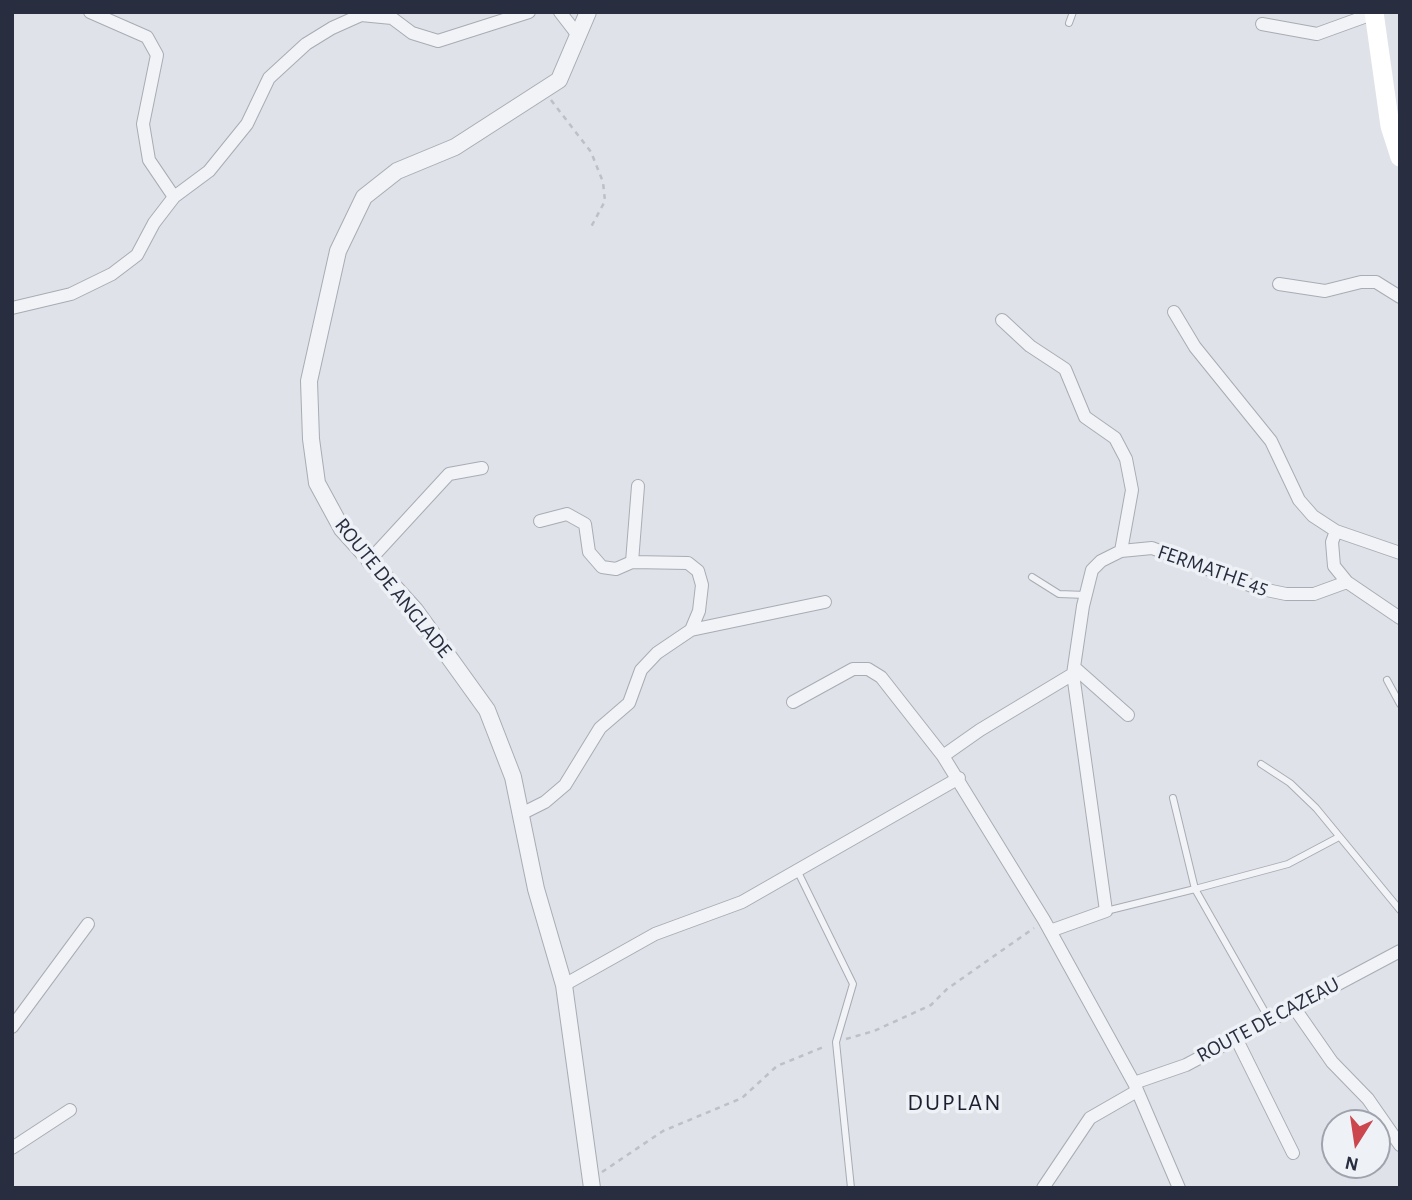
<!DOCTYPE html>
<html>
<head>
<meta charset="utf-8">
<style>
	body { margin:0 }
	#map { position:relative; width:1412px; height:1200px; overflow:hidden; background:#dfe2e8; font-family:"Alegreya Sans",sans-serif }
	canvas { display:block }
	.frame { position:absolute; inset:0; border:14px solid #282e3f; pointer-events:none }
	.north { position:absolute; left:1321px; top:1109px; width:70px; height:70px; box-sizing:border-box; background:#eef1f6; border:2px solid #9fa3ad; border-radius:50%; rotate:192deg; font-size:19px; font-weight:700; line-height:28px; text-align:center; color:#282e3f }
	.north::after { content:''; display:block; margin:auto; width:24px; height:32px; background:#cb474d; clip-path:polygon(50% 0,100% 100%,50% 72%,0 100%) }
</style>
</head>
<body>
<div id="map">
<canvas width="1412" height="1200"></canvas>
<div class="frame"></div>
<div class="north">N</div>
</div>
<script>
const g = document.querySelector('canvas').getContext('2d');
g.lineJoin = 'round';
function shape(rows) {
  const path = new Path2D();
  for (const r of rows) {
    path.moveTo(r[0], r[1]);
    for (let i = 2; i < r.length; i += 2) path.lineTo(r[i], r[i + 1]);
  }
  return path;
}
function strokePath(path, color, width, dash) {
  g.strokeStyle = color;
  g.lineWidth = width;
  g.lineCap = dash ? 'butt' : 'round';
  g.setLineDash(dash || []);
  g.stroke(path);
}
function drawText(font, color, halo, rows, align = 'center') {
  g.font = font + ' "Alegreya Sans",sans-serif';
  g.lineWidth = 7;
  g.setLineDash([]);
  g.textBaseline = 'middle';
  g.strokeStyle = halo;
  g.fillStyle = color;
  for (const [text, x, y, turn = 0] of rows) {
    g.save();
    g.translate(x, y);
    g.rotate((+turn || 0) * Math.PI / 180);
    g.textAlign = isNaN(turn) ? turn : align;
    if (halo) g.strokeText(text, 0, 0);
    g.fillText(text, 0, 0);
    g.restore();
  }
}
const service = shape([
	[1069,23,1073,12],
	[1032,577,1059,594,1086,595],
	[1387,680,1400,704],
	[1261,764,1290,783,1316,808,1400,910],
	[1173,798,1195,889,1288,864,1337,838],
	[797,870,853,984,836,1042,851,1188],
	[1106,911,1195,889,1269,1019]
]);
const minor = shape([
	[90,12,147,37,157,55,143,124,149,160,174,197],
	[560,12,577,34],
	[1262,24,1317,34,1375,13],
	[1279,284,1325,291,1361,282,1376,282,1400,297],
	[12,308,71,294,112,274,137,255,154,223,174,197,209,171,247,124,269,78,306,44,332,28,361,15,392,18,412,33,438,41,529,12],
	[1174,312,1195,347,1271,441,1299,500,1313,516,1336,531],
	[1002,320,1030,346,1065,369,1085,417,1115,438,1126,459,1132,490,1121,551],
	[540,521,567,514,585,524,589,552,602,567,616,569,632,562,688,563,698,571,702,585,699,611,691,630],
	[1400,553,1336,531,1332,542,1334,566,1347,582,1400,618],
	[368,562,449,474,482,468],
	[632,562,638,486],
	[1075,668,1128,715],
	[793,702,853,669,868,669,881,677,943,756,1044,920,1134,1083,1179,1188],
	[943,756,980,730,1073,674,1083,606,1092,570,1101,561,1121,551,1152,548,1257,588,1286,594,1314,594,1347,582],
	[521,814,545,802,565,785,600,728,629,703,641,670,657,653,691,630,825,602],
	[1050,931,1106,911,1073,674],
	[564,985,655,934,742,902,959,778],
	[1293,1006,1332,1062,1368,1099,1400,1145],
	[12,1027,88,924],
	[1236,1038,1293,1153],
	[1134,1083,1186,1065,1400,951],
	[12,1148,70,1110],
	[1043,1188,1090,1118,1137,1091]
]);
const tertiary = shape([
	[588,12,559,80,455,147,397,171,364,197,338,251,309,381,311,439,317,483,342,529,415,610,487,710,513,777,536,889,564,985,592,1188]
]);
strokePath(service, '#a8acb5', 8);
strokePath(minor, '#a8acb5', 14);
strokePath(tertiary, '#a8acb5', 18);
strokePath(shape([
	[551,100,591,152,603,182,605,201,591,227],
	[846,1039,874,1031,931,1005,947,989,1034,928],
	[602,1172,663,1131,742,1098,777,1066,826,1046]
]), '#bdc0c6', 2.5, [5, 5]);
strokePath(service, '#f2f3f6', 6);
strokePath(minor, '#f2f3f6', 12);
strokePath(tertiary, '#f2f3f6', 16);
strokePath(shape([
	[1374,12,1390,126,1400,157]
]), '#fff', 19);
drawText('21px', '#282e3f', '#eef1f6', [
	["FERMATHE 45",1213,570,19],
	["ROUTE DE ANGLADE",393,588,51],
	["ROUTE DE CAZEAU",1268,1020,-28]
]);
g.letterSpacing = '2px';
drawText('24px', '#1b1f2f', '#eef1f6', [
	["DUPLAN",955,1103]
]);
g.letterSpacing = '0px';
</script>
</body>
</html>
